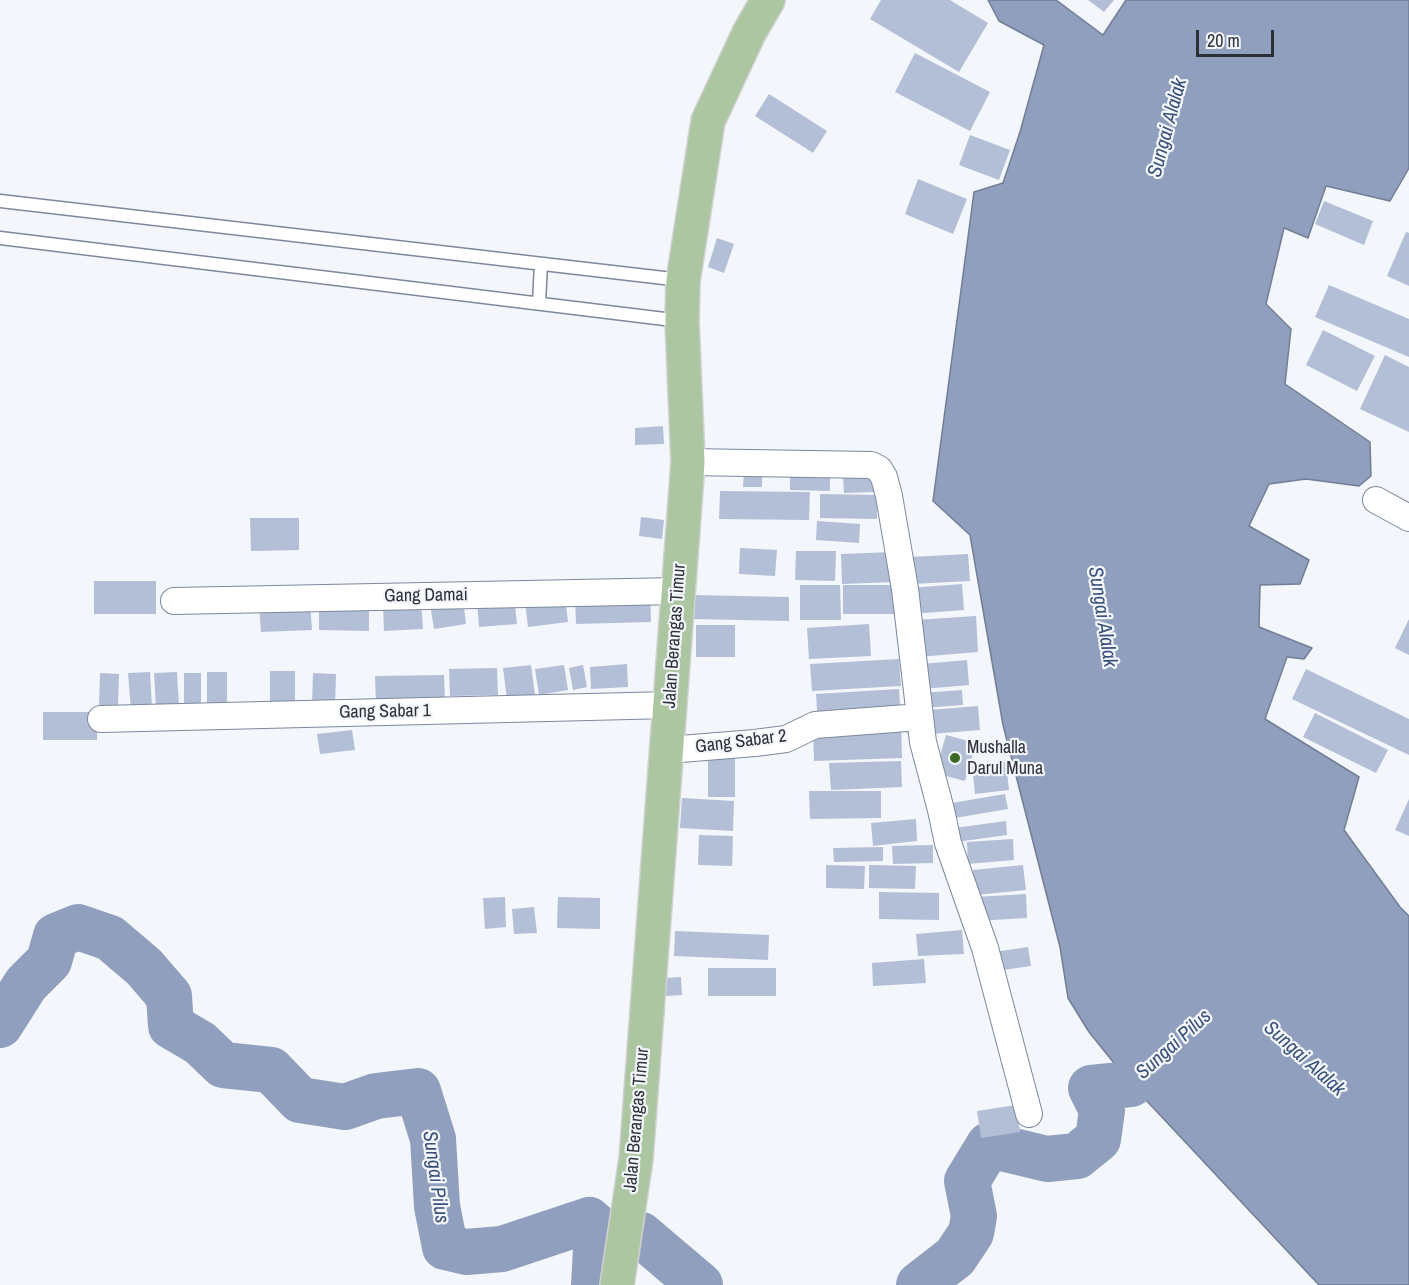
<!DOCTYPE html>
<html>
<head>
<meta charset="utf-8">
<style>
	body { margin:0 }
	#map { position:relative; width:1409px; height:1285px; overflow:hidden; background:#f3f6fa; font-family:"Archivo Narrow",sans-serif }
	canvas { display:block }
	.scale { position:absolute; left:1196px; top:30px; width:78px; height:27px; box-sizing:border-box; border:3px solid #2c3139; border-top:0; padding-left:8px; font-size:18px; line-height:21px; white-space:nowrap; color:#2c3139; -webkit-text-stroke:4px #f3f6fa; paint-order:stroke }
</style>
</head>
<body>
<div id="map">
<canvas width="1409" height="1285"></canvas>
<div class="scale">20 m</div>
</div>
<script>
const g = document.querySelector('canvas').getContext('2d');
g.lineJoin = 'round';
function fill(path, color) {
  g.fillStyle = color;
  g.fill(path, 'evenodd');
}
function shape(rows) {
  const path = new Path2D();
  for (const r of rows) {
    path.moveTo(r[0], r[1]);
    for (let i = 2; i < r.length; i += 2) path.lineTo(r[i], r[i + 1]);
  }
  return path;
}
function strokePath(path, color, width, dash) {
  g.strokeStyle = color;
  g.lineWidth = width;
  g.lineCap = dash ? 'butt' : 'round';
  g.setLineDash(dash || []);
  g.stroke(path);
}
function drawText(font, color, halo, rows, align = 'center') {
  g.font = font + ' "Archivo Narrow",sans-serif';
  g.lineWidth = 4.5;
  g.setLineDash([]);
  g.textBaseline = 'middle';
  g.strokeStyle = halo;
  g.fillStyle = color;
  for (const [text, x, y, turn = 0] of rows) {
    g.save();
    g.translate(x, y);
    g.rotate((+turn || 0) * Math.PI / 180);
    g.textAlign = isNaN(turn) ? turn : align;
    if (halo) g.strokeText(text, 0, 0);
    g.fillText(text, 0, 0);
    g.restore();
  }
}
const water = shape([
	[988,0,1056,0,1103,35,1126,0,1409,0,1409,168,1390,201,1326,186,1308,238,1284,228,1266,304,1291,329,1285,384,1370,442,1371,476,1359,486,1306,479,1269,484,1249,526,1309,560,1300,584,1260,585,1259,627,1312,648,1304,659,1287,657,1265,719,1359,777,1344,830,1400,907,1409,916,1409,1285,1319,1285,1131,1084,1089,1032,1068,998,1060,947,1003,725,970,535,933,501,974,192,1003,183,1020,132,1044,45,999,21,988,0]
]);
fill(water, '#8f9fbd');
strokePath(water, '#717e95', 1.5);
strokePath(shape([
	[0,1025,26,984,49,961,56,936,78,927,110,938,144,967,169,996,171,1026,200,1043,223,1065,271,1070,300,1100,345,1107,376,1096,418,1091,433,1139,437,1206,445,1247,466,1252,502,1249,589,1220,607,1236,641,1235,700,1285],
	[594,1285,596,1249,607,1236],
	[919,1285,955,1257,971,1233,974,1216,967,1181,989,1145,1047,1159,1077,1156,1098,1139,1102,1110,1091,1088,1131,1084,1178,1041]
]), '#8f9fbd', 46);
fill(shape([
	[881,0,950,0,988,23,959,72,870,19],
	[1088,0,1114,0,1104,12],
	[915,53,990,92,970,131,895,92],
	[769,94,827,131,813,153,755,116],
	[970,135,1010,150,999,180,959,165],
	[918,179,967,199,953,234,905,214],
	[1324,201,1373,221,1364,245,1315,224],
	[1406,232,1409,233,1409,286,1387,276],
	[717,238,734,244,724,273,708,267],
	[1329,285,1409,319,1409,357,1315,317],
	[1323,330,1375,356,1357,391,1306,365],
	[1385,355,1409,367,1409,432,1360,409],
	[663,426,664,444,635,445,635,428],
	[790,469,830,470,830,491,790,490],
	[744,471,762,471,762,487,743,487],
	[843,477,877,477,876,492,844,493],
	[720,491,810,492,809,520,719,519],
	[820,494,877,495,877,519,820,518],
	[641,517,664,520,662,539,639,536],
	[250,518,299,518,299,550,251,551],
	[817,521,860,524,859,543,816,540],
	[740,548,777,550,775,576,739,574],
	[796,551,836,551,835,581,795,580],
	[894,552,895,582,842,584,841,554],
	[968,554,970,581,912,584,910,557],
	[94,581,156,581,156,614,94,614],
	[962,584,964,610,911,614,909,588],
	[800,585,840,585,841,620,800,620],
	[843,585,896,585,896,614,843,614],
	[650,594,651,622,576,624,575,597],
	[693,595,789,597,789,621,692,619],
	[514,597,517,624,479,627,477,600],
	[565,597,568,622,528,627,525,602],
	[463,599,466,624,434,629,430,604],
	[310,601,312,630,261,632,259,604],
	[421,603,423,629,384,631,383,605],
	[319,605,369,606,369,631,319,630],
	[976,616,978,652,918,657,916,620],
	[1409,619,1409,655,1395,648],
	[869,624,871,656,809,659,807,628],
	[696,625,735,625,735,657,696,657],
	[899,659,901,686,812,691,810,664],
	[967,660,969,685,923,689,921,664],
	[627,664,628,687,591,689,590,667],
	[531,665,535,695,507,699,503,668],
	[564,665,568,690,539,695,535,669],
	[583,665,587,687,573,690,569,668],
	[497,668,498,695,450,696,449,669],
	[1306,669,1409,719,1409,755,1292,699],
	[270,671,295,671,295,711,270,711],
	[150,672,152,708,131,710,128,673],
	[177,672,179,706,156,708,154,673],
	[207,672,227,672,227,714,207,714],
	[100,673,119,674,118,706,99,706],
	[184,673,201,673,201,708,184,708],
	[313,673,336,674,335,705,312,704],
	[444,675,445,702,376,704,375,676],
	[899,689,901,719,818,724,816,694],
	[962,690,963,705,922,708,921,693],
	[978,706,980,730,931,734,929,710],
	[43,712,97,712,97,740,43,740],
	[1315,713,1388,750,1376,773,1303,737],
	[901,724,902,758,814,761,813,726],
	[352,730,355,750,320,754,317,734],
	[946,735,976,743,965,781,935,773],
	[735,758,735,797,708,797,708,759],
	[901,761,902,787,831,790,829,763],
	[1006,762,1009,790,975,794,972,766],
	[809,791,881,791,881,818,810,819],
	[1005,794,1008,809,955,818,952,803],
	[682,798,734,801,733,831,680,828],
	[1409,799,1409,836,1395,830],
	[916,819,917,841,873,846,871,823],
	[1006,821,1007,835,949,843,947,829],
	[699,835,733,836,732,866,698,865],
	[1013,839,1014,860,968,864,967,842],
	[933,845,933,863,893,864,892,846],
	[883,847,883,861,834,862,833,848],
	[826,865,865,866,864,889,826,888],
	[869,865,916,866,915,889,869,888],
	[1023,865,1026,890,976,895,973,870],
	[879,892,939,893,939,920,879,919],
	[1026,894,1027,918,976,921,975,897],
	[505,897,506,927,485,929,483,898],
	[558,897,600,898,600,929,557,928],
	[534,907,537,933,514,934,512,909],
	[962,930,964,954,918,956,916,934],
	[675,931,769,935,768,960,674,956],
	[1028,947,1031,966,996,971,994,952],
	[924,959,926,983,873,986,872,963],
	[708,968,776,968,776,996,708,996],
	[681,977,682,995,666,996,665,978],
	[1016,1105,1020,1132,981,1138,977,1111]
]), '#b3bfd6');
const lane = shape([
	[0,201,681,280],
	[0,238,681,321],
	[539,303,541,264]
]);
const street = shape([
	[688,462,871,465,879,469,884,477,889,496,905,589,923,742,941,810,948,843,985,948,1029,1114],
	[1376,500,1409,518],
	[174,601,677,591],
	[101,719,670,705],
	[668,750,755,743,786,739,815,725,920,717]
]);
const primary = shape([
	[617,1285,636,1159,688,462,682,321,683,281,708,121,749,33,768,0]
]);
strokePath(lane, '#7d889d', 15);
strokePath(street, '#7d889d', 28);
strokePath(primary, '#d1d2d3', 36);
strokePath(lane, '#fff', 12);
strokePath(street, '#fff', 26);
strokePath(primary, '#acc6a1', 33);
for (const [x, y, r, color] of [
	[955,758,6,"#3c6826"]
]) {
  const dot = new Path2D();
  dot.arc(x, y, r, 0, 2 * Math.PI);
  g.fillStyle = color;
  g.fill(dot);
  strokePath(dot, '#f3f6fa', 2);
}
drawText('18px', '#2c3139', '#f3f6fa', [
	["Gang Damai",426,596,-1],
	["Jalan Berangas Timur",675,636,-86],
	["Gang Sabar 1",385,712,-1],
	["Gang Sabar 2",741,742,-7],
	["Jalan Berangas Timur",637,1120,-85]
]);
drawText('18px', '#2c3139', '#f3f6fa', [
	["Mushalla",967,748],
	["Darul Muna",967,769]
], 'left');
drawText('italic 20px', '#39507b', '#f3f6fa', [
	["Sungai Alalak",1168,128,-75],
	["Sungai Alalak",1102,617,81],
	["Sungai Pilus",1174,1045,-42],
	["Sungai Alalak",1304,1059,42],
	["Sungai Pilus",435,1177,82]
]);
</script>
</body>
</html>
